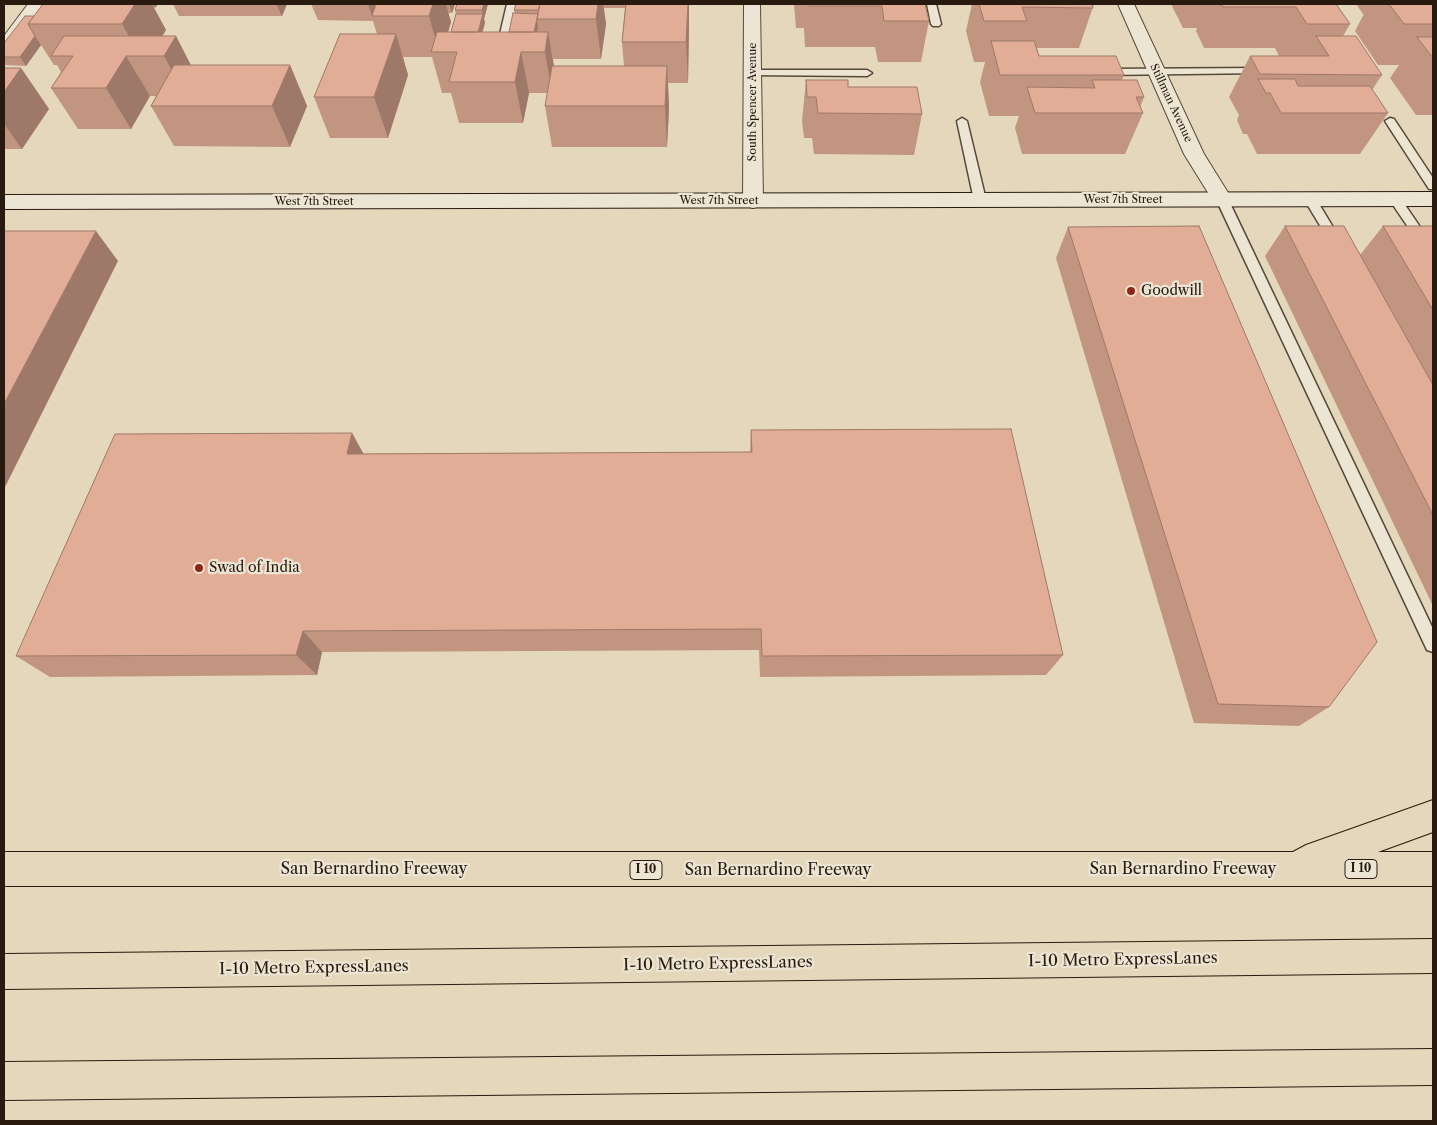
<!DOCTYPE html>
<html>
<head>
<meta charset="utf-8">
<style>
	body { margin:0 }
	#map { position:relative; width:1437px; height:1125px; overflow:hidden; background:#e4d7bb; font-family:"Libre Caslon Text",serif }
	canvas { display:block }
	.frame { position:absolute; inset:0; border:5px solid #281a0f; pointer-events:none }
</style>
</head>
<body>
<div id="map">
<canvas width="1437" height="1125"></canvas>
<div class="frame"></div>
</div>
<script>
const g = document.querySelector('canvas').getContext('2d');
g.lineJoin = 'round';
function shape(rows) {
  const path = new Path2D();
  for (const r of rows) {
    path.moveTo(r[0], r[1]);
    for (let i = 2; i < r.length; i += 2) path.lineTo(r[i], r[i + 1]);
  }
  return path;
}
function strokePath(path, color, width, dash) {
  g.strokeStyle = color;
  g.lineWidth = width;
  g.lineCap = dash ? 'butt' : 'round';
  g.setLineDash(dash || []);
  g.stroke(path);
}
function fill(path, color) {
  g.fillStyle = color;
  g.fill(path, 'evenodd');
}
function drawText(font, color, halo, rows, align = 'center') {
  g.font = font + ' "Libre Caslon Text",serif';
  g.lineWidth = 4.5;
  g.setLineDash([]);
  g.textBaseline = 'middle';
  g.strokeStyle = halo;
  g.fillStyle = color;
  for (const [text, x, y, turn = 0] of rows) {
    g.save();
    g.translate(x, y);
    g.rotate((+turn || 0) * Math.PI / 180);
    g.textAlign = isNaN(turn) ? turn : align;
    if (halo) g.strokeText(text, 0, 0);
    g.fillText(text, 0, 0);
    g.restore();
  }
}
const lane = shape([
	[507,4,517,4,506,51,501,54,496,51,507,4],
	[927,4,936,4,941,24,939,26,933,26,931,24,927,4],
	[1263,68,1268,71,1267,73,1103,75,1098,72,1103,69,1263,68],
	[753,70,867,70,872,73,867,76,749,75,748,73,753,70],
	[962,118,967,121,986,200,980,204,974,200,957,121,962,118],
	[1390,118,1394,119,1433,178,1433,189,1429,189,1385,121,1390,118],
	[1222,195,1228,199,1433,629,1433,652,1427,650,1216,199,1222,195],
	[1310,195,1316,199,1342,242,1340,245,1336,246,1330,242,1304,199,1310,195],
	[1395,195,1399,196,1433,246,1433,259,1429,258,1389,199,1395,195]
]);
const street = shape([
	[28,4,45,4,10,52,4,53,4,36,28,4],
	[744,4,760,4,763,201,760,206,753,208,746,206,743,201,744,4],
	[1118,4,1134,4,1204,154,1232,199,1229,204,1222,206,1215,204,1184,154,1118,4]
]);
const secondary = shape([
	[1433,192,1433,206,4,209,4,195,1433,192]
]);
const highway = shape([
	[1433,800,1433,832,1378,852,1433,852,1433,886,4,886,4,852,1293,852,1306,845,1433,800],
	[1433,939,1433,973,4,989,4,954,1433,939],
	[1433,1049,1433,1085,4,1100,4,1062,1433,1049]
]);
strokePath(lane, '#57493a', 3);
strokePath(street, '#57493a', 2);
strokePath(secondary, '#281a0f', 2);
strokePath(highway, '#281a0f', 2);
fill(lane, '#ede5d3');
fill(street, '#ede5d3');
fill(secondary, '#ede5d3');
fill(highway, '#e4d7bb');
fill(shape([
	[43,4,158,4,154,8,166,30,162,36,176,36,190,65,290,65,307,106,290,147,174,146,151,106,156,96,150,96,131,129,78,129,51,88,61,72,57,65,54,65,41,45,26,66,4,65,4,43,34,16],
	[173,4,287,4,282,16,179,16],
	[311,4,455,4,452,13,448,13,451,22,448,32,451,32,456,14,455,10,457,4,488,4,484,19,485,23,482,32,509,32,515,13,514,10,516,4,689,4,689,26,688,83,668,83,669,107,667,147,552,147,545,106,548,93,529,93,523,123,459,123,451,93,442,93,432,57,403,57,408,75,388,138,330,138,314,97,377,34,373,21,318,20],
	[604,8,625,8,622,42,624,66,554,66,553,59,601,59,606,24],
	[794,4,925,4,929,21,921,62,878,62,875,47,805,47,804,28,796,28],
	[972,4,1094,4,1079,48,1037,48,1039,56,1124,75,1122,80,1144,97,1140,107,1143,113,1125,154,1022,154,1015,128,1019,116,989,116,980,82,985,62,974,62,966,31],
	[1173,4,1336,4,1350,24,1343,36,1382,75,1372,90,1388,113,1360,154,1257,154,1247,134,1243,134,1237,120,1239,115,1229,97,1250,56,1279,56,1275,48,1204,48,1196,31,1197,28,1183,28,1172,6],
	[1356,4,1433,4,1433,115,1416,115,1390,78,1399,65,1378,65,1355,31,1364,14,1363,14],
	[4,68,21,68,49,109,22,149,4,149],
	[806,80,848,87,922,114,914,155,814,154,812,138,804,138,802,121],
	[1285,226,1360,255,1383,226,1433,226,1433,606,1265,256],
	[1068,227,1329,707,1299,726,1194,723,1056,258],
	[751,430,1063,655,1046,675,760,677,759,650,322,652,317,675,50,677,16,656,352,433,363,454,750,452]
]), '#c29581');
fill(shape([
	[135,4,152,4,166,30,151,56,140,56,122,24],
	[153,4,158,4,155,8],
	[276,4,287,4,282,16],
	[368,4,380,4,372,16],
	[433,4,446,4,451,22,442,52,439,52,429,16],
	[449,4,455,4,452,13],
	[484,4,488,4,484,19,485,23,474,63,472,54,483,15,482,10],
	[598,4,603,4,606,24,601,59,596,19],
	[688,4,689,4,689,26,688,83,686,42],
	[537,19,538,27,533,52,530,52],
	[548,32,555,73,552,93,545,52],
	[396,34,408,75,388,138,374,97],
	[35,36,41,45,26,66,20,57],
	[176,36,197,77,186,96,164,56],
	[521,52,529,93,523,123,515,82],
	[126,56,150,96,131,129,106,88],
	[290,65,307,106,290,147,272,106],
	[667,66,669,107,667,147,665,106],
	[21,68,49,109,22,149,4,124,4,92],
	[96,231,118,261,4,489,4,404],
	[352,433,367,460,347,454],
	[303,631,322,652,317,675,296,655]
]), '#9e7969');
const building = shape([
	[43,4,135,4,122,24,28,24,43,4],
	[376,4,433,4,429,16,372,16,376,4],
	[457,4,484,4,482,10,455,10,457,4],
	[516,4,540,4,538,10,514,10,516,4],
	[540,4,598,4,596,19,537,19,540,4],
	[626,4,688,4,686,42,622,42,626,4],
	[809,4,925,4,929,21,884,21,882,6,809,6,809,4],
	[979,4,1092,4,1093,8,1022,7,1027,21,984,21,979,4],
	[1221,4,1336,4,1350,24,1307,24,1296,7,1223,7,1221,4],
	[1389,4,1433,4,1433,24,1404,24,1389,4],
	[513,13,538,14,534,32,509,32,513,13],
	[456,14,483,14,478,32,451,32,456,14],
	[25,16,34,16,28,24,35,36,20,57,4,57,4,43,25,16],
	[437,32,548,32,545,52,521,52,515,82,449,82,457,52,431,52,437,32],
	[340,34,396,34,374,97,314,97,340,34],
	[64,36,176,36,164,56,126,56,106,88,51,88,73,56,51,56,64,36],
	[1316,36,1356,36,1382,75,1260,74,1250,56,1329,56,1316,36],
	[1417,37,1433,37,1433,58,1417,37],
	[991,41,1034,41,1039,56,1116,56,1124,75,1000,75,991,41],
	[174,65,290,65,272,106,151,106,174,65],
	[552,66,667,66,665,106,545,106,552,66],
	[4,68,21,68,4,92,4,68],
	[1258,79,1295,79,1298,86,1370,86,1388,113,1281,113,1270,93,1266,93,1258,79],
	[806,80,848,80,848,87,917,87,922,114,818,113,816,97,807,97,806,80],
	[1092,80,1137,80,1144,97,1136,97,1143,113,1035,113,1027,87,1095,88,1092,80],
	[1199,226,1377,642,1329,707,1218,704,1068,227,1199,226],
	[1285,226,1344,226,1433,385,1433,515,1285,226],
	[1383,226,1433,226,1433,310,1383,226],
	[4,231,96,231,4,404,4,231],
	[1011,429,1063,655,762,656,761,629,303,631,296,655,16,656,115,434,352,433,347,454,752,452,751,430,1011,429]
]);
fill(building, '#e2ad96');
strokePath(building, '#9e7969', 1);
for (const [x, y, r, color] of [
	[1131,291,5,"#8f2418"],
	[199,568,5,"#8f2418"]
]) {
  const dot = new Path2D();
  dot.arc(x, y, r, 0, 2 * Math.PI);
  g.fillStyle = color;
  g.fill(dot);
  strokePath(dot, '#ede5d3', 2);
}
drawText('11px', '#281a0f', '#ede5d3', [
	["South Spencer Avenue",753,102,-90],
	["Stillman Avenue",1171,103,65],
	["West 7th Street",1123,200],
	["West 7th Street",719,201],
	["West 7th Street",314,202]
]);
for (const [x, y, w] of [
	[1361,869,32],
	[646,870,32]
]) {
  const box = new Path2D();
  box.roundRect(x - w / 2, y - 9.5, w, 19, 4);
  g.fillStyle = '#ede5d3';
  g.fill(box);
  strokePath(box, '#281a0f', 1);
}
drawText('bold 12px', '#281a0f', null, [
	["I 10",1361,869],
	["I 10",646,870]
]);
drawText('14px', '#281a0f', '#ede5d3', [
	["Goodwill",1141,291],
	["Swad of India",209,568]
], 'left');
drawText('16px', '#281a0f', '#ede5d3', [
	["San Bernardino Freeway",374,869],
	["San Bernardino Freeway",1183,869],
	["San Bernardino Freeway",778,870],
	["I-10 Metro ExpressLanes",1123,960,-1],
	["I-10 Metro ExpressLanes",718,964,-1],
	["I-10 Metro ExpressLanes",314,968,-1]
]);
</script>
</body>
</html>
